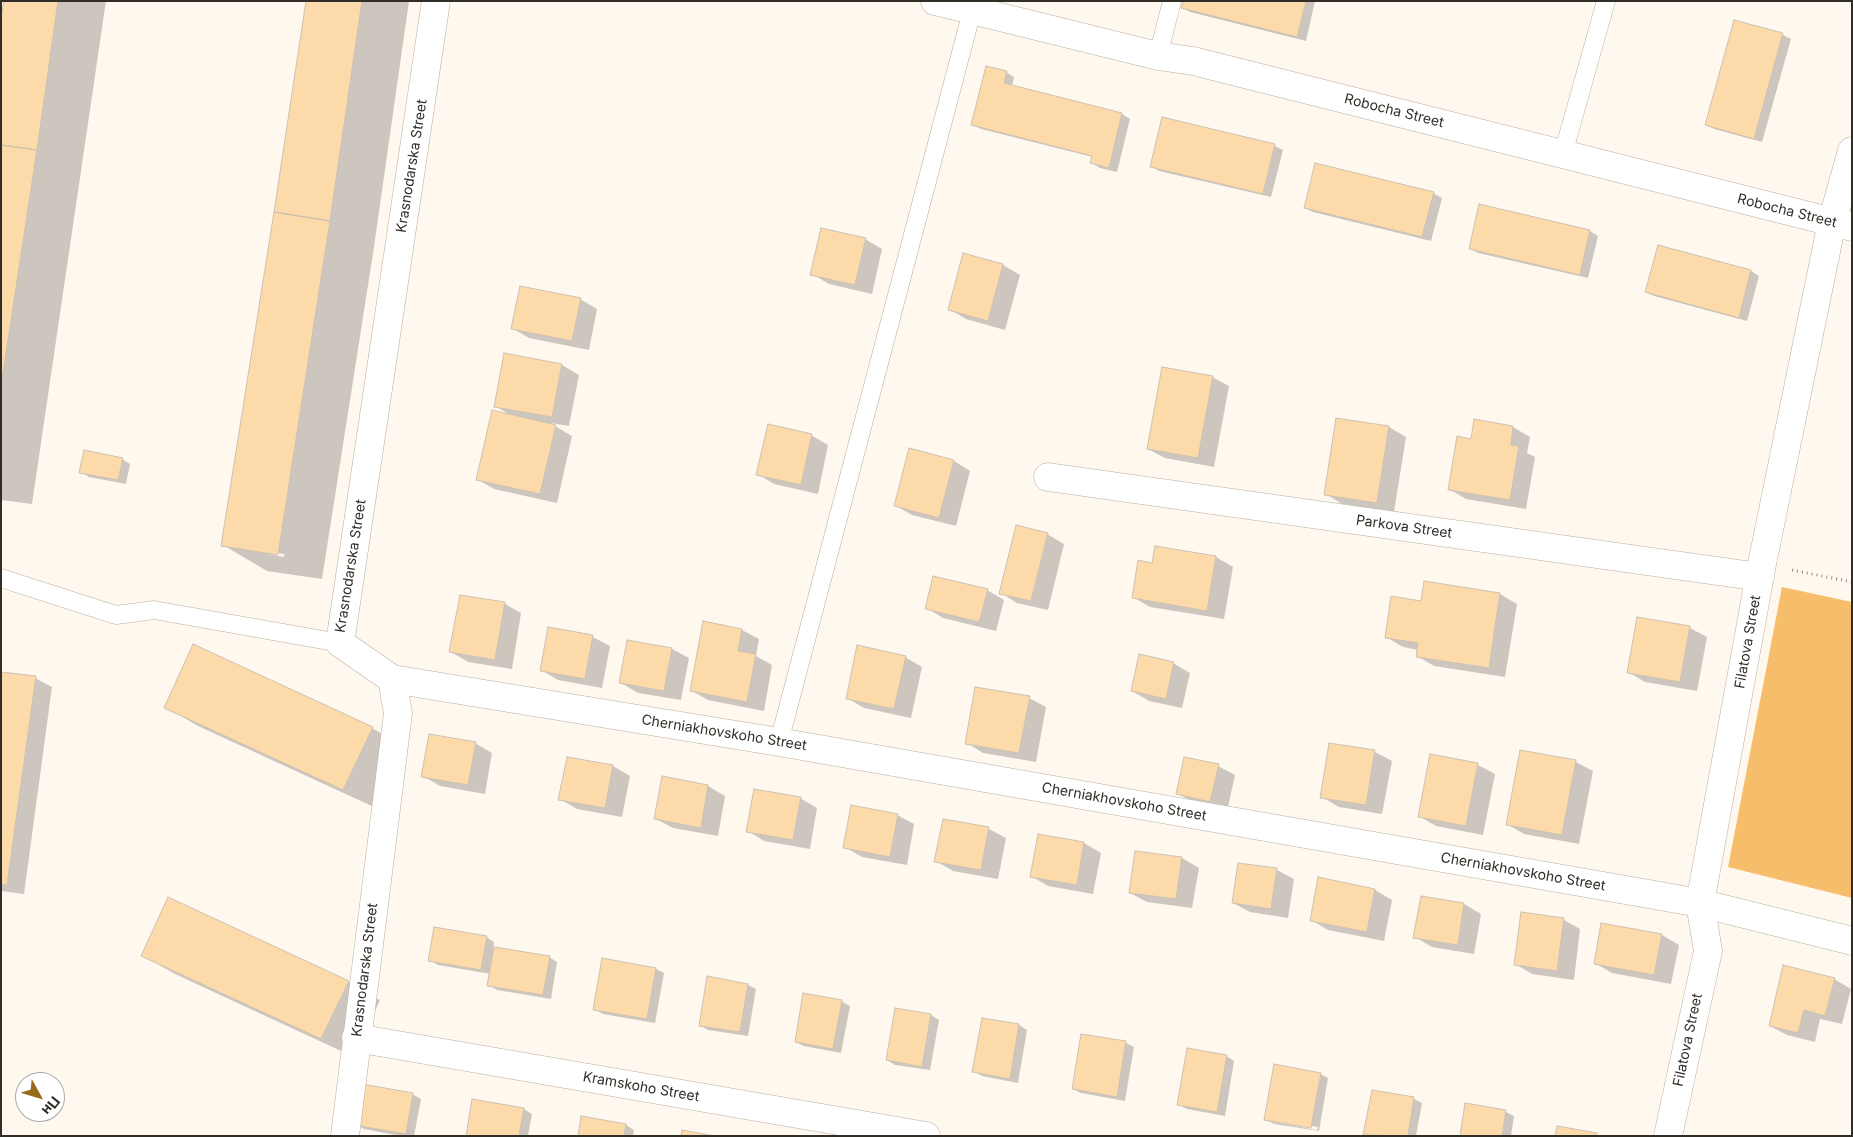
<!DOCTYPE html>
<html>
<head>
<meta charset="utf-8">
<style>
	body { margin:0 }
	#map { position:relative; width:1853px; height:1137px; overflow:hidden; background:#fff8ef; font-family:Inter,sans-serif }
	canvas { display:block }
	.frame { position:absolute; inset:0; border:2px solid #312d27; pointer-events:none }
	.north { position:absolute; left:15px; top:1072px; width:50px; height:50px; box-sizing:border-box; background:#fff; border:1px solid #adaba9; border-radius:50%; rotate:129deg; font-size:14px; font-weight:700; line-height:20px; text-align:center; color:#312d27 }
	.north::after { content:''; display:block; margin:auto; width:18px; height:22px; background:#986a1a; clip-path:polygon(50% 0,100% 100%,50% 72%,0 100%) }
</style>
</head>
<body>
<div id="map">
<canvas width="1853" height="1137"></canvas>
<div class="frame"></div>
<div class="north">Пн</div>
</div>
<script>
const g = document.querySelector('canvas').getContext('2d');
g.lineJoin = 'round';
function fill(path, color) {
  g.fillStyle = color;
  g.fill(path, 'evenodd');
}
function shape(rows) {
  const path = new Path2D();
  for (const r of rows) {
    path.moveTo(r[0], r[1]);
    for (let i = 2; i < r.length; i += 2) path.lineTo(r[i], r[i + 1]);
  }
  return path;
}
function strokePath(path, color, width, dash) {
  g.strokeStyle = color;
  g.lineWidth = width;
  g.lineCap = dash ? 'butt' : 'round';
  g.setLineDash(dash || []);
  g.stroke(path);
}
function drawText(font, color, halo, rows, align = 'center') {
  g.font = font + ' Inter,sans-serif';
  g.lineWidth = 4;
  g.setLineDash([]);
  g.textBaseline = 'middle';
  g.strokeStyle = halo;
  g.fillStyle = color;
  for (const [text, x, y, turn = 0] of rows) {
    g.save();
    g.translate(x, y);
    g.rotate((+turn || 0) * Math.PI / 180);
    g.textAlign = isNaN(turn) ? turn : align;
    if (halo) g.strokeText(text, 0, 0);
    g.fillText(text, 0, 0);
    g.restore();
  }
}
fill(shape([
	[1782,587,1852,602,1852,898,1728,867]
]), '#f6be6b');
fill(shape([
	[4,1,106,1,32,504,1,500,1,22],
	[307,1,409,1,374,247,322,579,267,571,223,545],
	[268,552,284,554,284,557,268,554],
	[1184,1,1315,1,1306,41,1190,12,1182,7],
	[1734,21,1783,35,1791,39,1762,142,1714,129,1706,125],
	[1006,72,1014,77,1012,86,1122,114,1130,119,1117,172,1100,168,1092,163,1093,157,981,129,973,125],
	[1163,119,1275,146,1283,150,1271,197,1159,171,1151,166],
	[1433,193,1442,198,1431,241,1313,212,1305,208],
	[1480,206,1590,231,1598,236,1588,278,1478,253,1470,248],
	[865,239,882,249,872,294,829,284,812,274],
	[964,255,1003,265,1020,275,1005,330,966,319,949,309],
	[1751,271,1759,276,1747,321,1654,296,1646,292],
	[580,299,597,309,589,350,529,338,512,328],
	[505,355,562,365,579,375,569,426,550,423,572,436,557,503,494,489,477,479,512,416,495,406],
	[1212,377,1229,386,1214,467,1165,458,1148,449],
	[1475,421,1513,427,1530,437,1527,453,1535,457,1526,509,1466,499,1449,489,1472,440],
	[1389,427,1406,437,1394,512,1342,504,1326,494],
	[811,435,828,445,818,494,774,484,758,474],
	[122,459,130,464,126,484,89,477,81,472],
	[954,461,970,471,956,526,912,515,895,505],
	[1047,534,1064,544,1048,610,1017,603,1001,593],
	[1156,547,1216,557,1233,567,1224,619,1150,607,1133,597,1153,564],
	[987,590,1004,600,996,631,943,618,927,608],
	[1500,594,1517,604,1505,677,1434,666,1417,656,1418,650,1403,647,1386,637,1422,603],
	[505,604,521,613,512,669,468,662,451,652],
	[1638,618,1690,628,1707,637,1697,691,1645,682,1628,672],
	[704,623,742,630,759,639,756,656,772,665,764,711,708,700,692,691],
	[549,629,593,637,610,646,602,688,558,680,541,670],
	[628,641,672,649,689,658,681,700,638,693,621,683],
	[905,657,922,667,911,718,864,708,847,698],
	[1173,663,1190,673,1182,708,1149,701,1132,691],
	[1,673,35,678,52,687,24,894,1,891],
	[1029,698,1046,707,1036,762,983,753,967,743],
	[166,707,372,728,404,747,376,808,198,726],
	[475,743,492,753,485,794,440,786,423,776],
	[1521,751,1576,762,1593,771,1579,844,1524,834,1507,824],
	[1375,752,1392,761,1382,814,1339,807,1322,797],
	[568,758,613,766,630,776,622,817,577,809,560,799],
	[1478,765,1495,774,1483,835,1436,826,1419,816],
	[1218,766,1235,775,1227,811,1194,803,1177,793],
	[663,778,708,786,725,796,718,836,673,828,656,819],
	[800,798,817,808,810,849,764,841,748,831],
	[897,815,914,824,907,865,862,857,845,847],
	[989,829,1006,838,998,879,953,871,936,861],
	[1084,843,1101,853,1093,894,1048,886,1031,876],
	[1182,858,1199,868,1192,908,1147,902,1130,893],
	[1239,864,1277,870,1294,879,1288,918,1250,912,1233,903],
	[1319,879,1375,890,1392,900,1384,941,1328,930,1311,920],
	[1422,897,1464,904,1481,914,1474,954,1432,947,1415,937],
	[1564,920,1580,929,1574,980,1532,974,1515,964],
	[1662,935,1679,945,1671,984,1612,973,1595,963],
	[486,937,494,942,493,948,549,957,557,962,551,999,497,990,489,985,491,974,438,965,430,960],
	[142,955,348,982,380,1000,354,1057,175,974],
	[656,969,664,973,655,1023,603,1014,594,1009],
	[708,978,748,985,756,989,748,1036,708,1030,700,1025],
	[1834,979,1851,989,1842,1024,1820,1019,1815,1042,1787,1035,1770,1026],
	[841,1001,850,1006,841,1053,804,1046,796,1042],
	[931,1015,939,1020,930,1070,895,1065,887,1060],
	[983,1019,1019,1025,1027,1030,1018,1083,982,1076,974,1071],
	[1082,1035,1126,1043,1134,1047,1125,1101,1081,1093,1073,1089],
	[1226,1056,1234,1061,1225,1116,1187,1109,1178,1104],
	[1320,1074,1328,1078,1319,1131,1274,1124,1265,1119],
	[1273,1120,1318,1127,1317,1130,1273,1122],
	[1373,1092,1414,1099,1422,1103,1416,1136,1367,1136,1365,1134],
	[412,1094,421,1099,414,1136,401,1136,364,1129,356,1125],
	[1466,1105,1506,1112,1514,1116,1511,1136,1461,1136],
	[524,1109,532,1114,528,1136,467,1136],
	[582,1118,626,1125,634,1130,633,1136,579,1136]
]), '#0003');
const building = shape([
	[4,1,58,1,37,150,1,145,1,17,4,1],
	[306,1,362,1,330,221,274,212,306,1],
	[1183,1,1306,1,1297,37,1181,8,1183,1],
	[1734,20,1783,33,1754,139,1705,125,1734,20],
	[986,66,1007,71,1004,83,1122,113,1109,168,1090,163,1092,156,971,125,986,66],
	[1162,117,1275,144,1263,194,1150,167,1162,117],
	[1,145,37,150,1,386,1,145],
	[1315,163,1434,192,1422,237,1304,208,1315,163],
	[1479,204,1590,230,1580,275,1469,249,1479,204],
	[274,212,330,221,278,555,221,546,274,212],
	[821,228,866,238,855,285,810,275,821,228],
	[1658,245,1751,270,1739,318,1645,292,1658,245],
	[963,253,1003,264,988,321,948,310,963,253],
	[520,286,581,298,572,341,511,329,520,286],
	[504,353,562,364,552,417,494,407,504,353],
	[1162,367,1213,376,1198,458,1147,449,1162,367],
	[492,410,556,425,540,494,476,480,492,410],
	[1336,418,1389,426,1377,503,1324,495,1336,418],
	[1474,419,1513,426,1511,445,1519,446,1510,500,1448,490,1457,436,1471,439,1474,419],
	[768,424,812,434,801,485,756,475,768,424],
	[909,448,954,460,939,518,894,506,909,448],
	[84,450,123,458,118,480,79,473,84,450],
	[1016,525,1048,533,1031,601,999,594,1016,525],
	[1155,546,1216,556,1207,611,1132,598,1138,560,1152,563,1155,546],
	[933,576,988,589,979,622,925,609,933,576],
	[1424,581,1500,593,1489,668,1416,657,1418,643,1385,638,1391,596,1421,601,1424,581],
	[460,595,505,602,495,660,449,652,460,595],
	[1637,617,1690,626,1680,682,1627,673,1637,617],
	[703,621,742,629,738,651,756,654,747,702,690,691,703,621],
	[548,627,593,635,585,679,540,671,548,627],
	[627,640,672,648,664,691,619,683,627,640],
	[193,644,373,727,343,790,164,708,193,644],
	[857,645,906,656,894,709,846,699,857,645],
	[1139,654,1174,662,1166,699,1131,691,1139,654],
	[1,672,36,676,7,885,1,884,1,672],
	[975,687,1030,696,1019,753,965,744,975,687],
	[429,734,476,742,468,785,421,777,429,734],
	[1329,743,1375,750,1366,805,1320,798,1329,743],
	[1520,750,1576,760,1562,835,1506,825,1520,750],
	[1430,754,1478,763,1466,826,1418,817,1430,754],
	[567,757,613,765,605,808,558,800,567,757],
	[1184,757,1219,764,1210,802,1176,794,1184,757],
	[662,776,708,785,701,828,654,819,662,776],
	[754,789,801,797,793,840,746,832,754,789],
	[851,805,898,814,890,857,843,848,851,805],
	[943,819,989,827,981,870,934,862,943,819],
	[1038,834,1084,842,1077,885,1030,877,1038,834],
	[1135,851,1182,857,1176,899,1129,893,1135,851],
	[1238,863,1277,868,1271,909,1232,903,1238,863],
	[1318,877,1375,889,1367,932,1310,921,1318,877],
	[1421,896,1464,903,1458,945,1413,938,1421,896],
	[168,897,349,981,321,1039,141,956,168,897],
	[1521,912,1564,918,1557,971,1514,965,1521,912],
	[1601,923,1662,934,1654,975,1594,964,1601,923],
	[434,927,487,936,481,970,428,961,434,927],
	[494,947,550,956,543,995,487,986,494,947],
	[602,958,656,968,647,1019,593,1010,602,958],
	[1783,965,1835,978,1825,1016,1804,1010,1798,1033,1769,1026,1783,965],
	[707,976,748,984,740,1032,699,1026,707,976],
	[803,993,842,1000,833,1049,795,1042,803,993],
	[895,1008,931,1014,922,1067,886,1060,895,1008],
	[982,1018,1019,1024,1010,1079,972,1072,982,1018],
	[1081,1034,1126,1041,1117,1097,1072,1089,1081,1034],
	[1187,1048,1227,1055,1217,1112,1177,1105,1187,1048],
	[1274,1064,1321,1073,1311,1128,1264,1120,1274,1064],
	[362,1084,413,1093,406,1134,354,1125,362,1084],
	[1372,1090,1414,1097,1408,1136,1363,1135,1372,1090],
	[472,1099,524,1108,519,1136,466,1136,472,1099],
	[1465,1103,1506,1110,1502,1136,1460,1136,1465,1103],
	[581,1116,626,1124,624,1136,578,1136,581,1116],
	[1557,1126,1597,1133,1597,1136,1555,1136,1557,1126],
	[682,1130,715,1136,681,1136,682,1130]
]);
fill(building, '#fcdaaa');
strokePath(building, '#ccc1b2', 1);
const lane = shape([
	[1158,56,1172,1],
	[1563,154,1606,1],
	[1,578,116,615,154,610,340,643],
	[779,742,972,11]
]);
const street = shape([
	[935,1,1158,56,1193,61,1852,227],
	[1048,477,1760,577],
	[392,679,779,742,1700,903,1852,941],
	[356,1038,926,1136],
	[345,1136,398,713,392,679,340,643,436,1],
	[1668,1136,1708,951,1700,903,1762,564,1832,222,1852,151]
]);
strokePath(lane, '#b8ae9f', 19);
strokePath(street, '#b8ae9f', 29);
strokePath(shape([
	[1792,570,1852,582]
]), '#928c85', 3, [1, 4]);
strokePath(lane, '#fff', 18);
strokePath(street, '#fff', 28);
drawText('14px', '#312d27', '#fff', [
	["Robocha Street",1394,111,14],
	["Krasnodarska Street",412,166,-81],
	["Robocha Street",1787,211,14],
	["Parkova Street",1404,527,8],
	["Krasnodarska Street",351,566,-81],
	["Filatova Street",1748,642,-80],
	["Cherniakhovskoho Street",724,733,9],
	["Cherniakhovskoho Street",1124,802,10],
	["Cherniakhovskoho Street",1523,872,10],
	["Krasnodarska Street",365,970,-83],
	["Filatova Street",1688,1040,-78],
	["Kramskoho Street",641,1087,10]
]);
</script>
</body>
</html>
